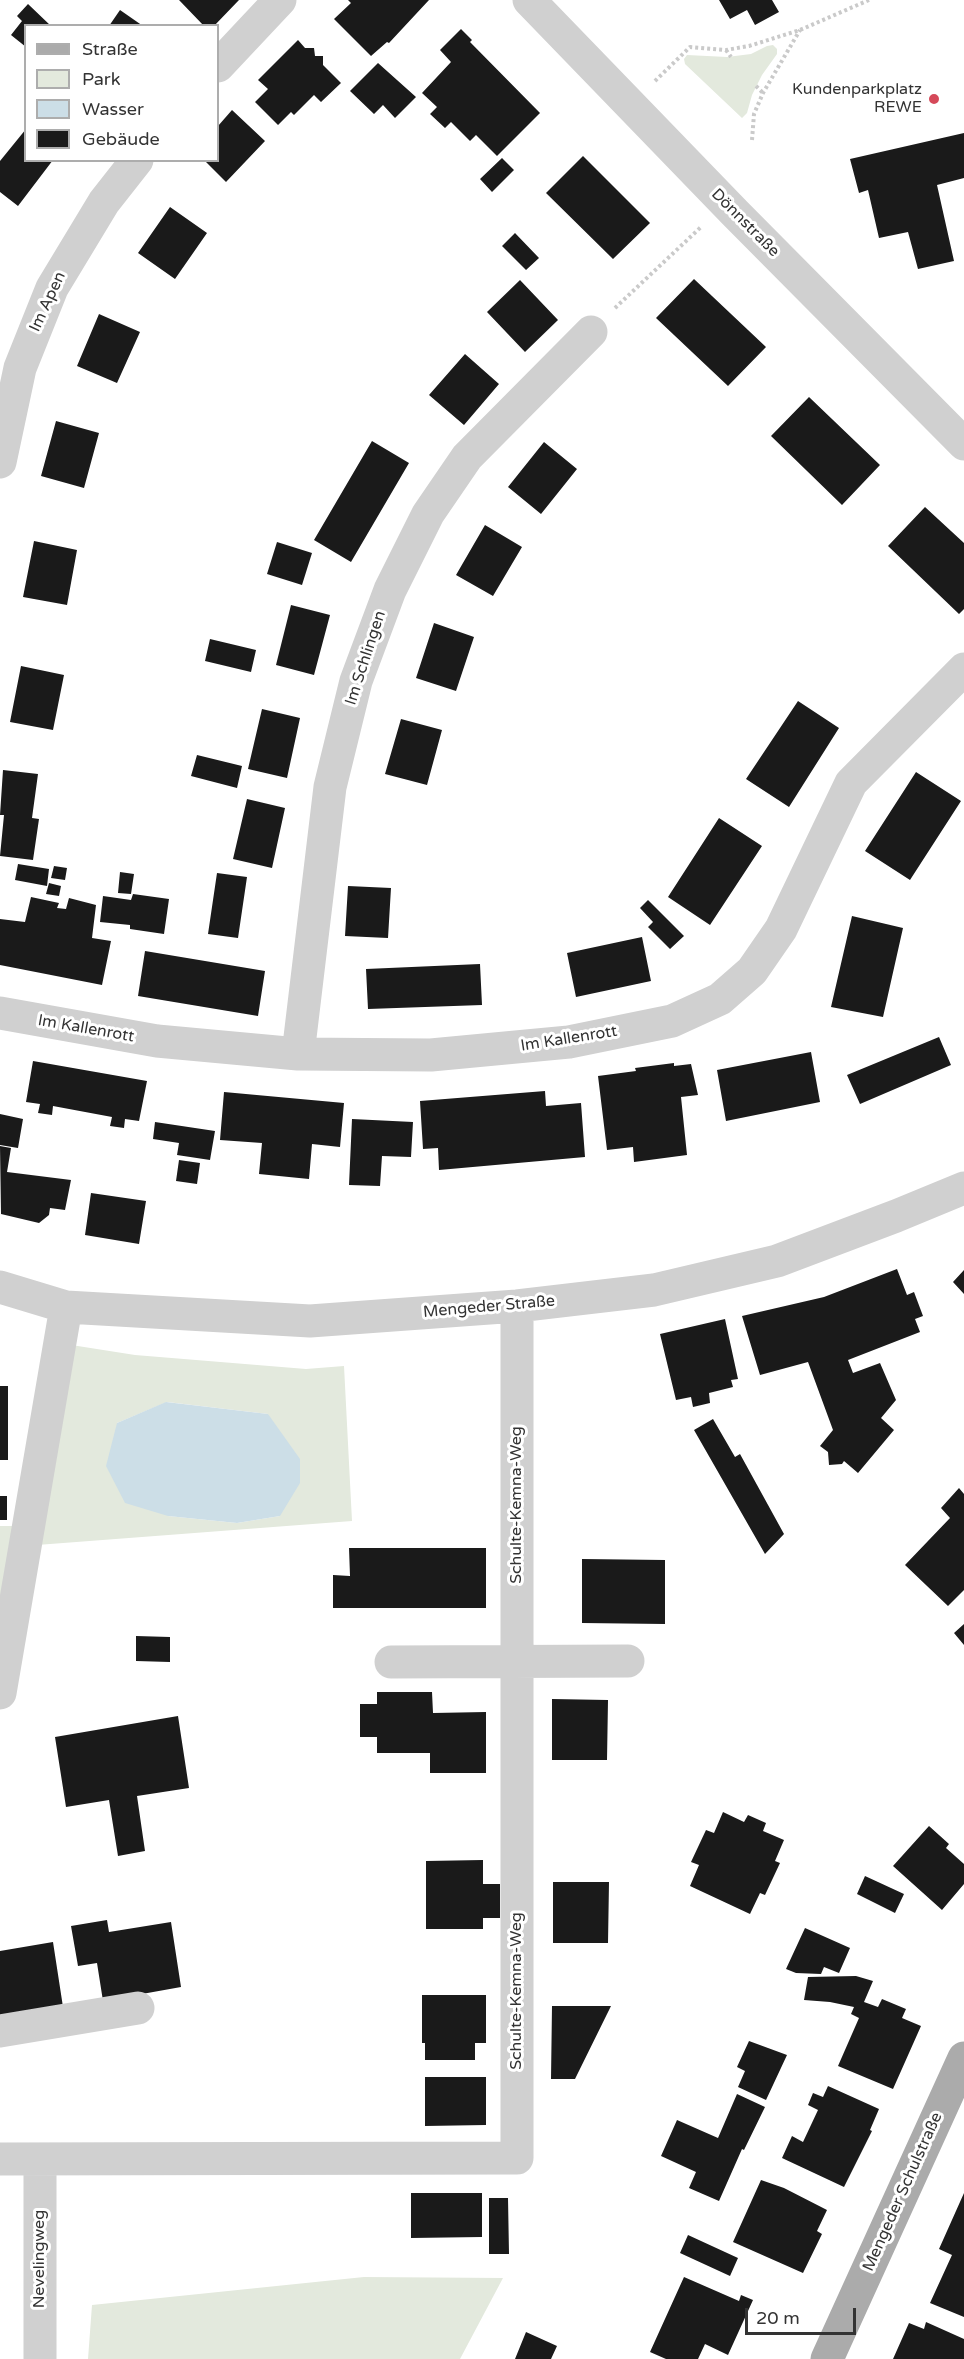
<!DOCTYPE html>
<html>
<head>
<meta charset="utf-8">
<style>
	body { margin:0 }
	#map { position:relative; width:964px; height:2359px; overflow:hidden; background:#fff; font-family:"Varela Round",sans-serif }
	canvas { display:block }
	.legend { position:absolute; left:24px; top:24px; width:195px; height:138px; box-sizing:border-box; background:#fff; border:2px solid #adadad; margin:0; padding:8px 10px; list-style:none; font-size:18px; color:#333 }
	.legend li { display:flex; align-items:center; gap:12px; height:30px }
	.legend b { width:30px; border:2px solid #adadad }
	.scale { position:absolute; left:745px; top:2308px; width:111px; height:27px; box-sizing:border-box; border:3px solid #333; border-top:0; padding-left:8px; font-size:18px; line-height:21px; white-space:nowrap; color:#333; -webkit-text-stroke:4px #fff; paint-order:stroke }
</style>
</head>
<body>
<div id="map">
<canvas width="964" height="2359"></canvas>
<ul class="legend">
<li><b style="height:8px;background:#ababab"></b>Straße</li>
<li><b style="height:16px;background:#e3e9dd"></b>Park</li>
<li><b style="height:16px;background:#ccdee7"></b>Wasser</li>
<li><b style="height:16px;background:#1a1a1a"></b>Gebäude</li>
</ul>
<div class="scale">20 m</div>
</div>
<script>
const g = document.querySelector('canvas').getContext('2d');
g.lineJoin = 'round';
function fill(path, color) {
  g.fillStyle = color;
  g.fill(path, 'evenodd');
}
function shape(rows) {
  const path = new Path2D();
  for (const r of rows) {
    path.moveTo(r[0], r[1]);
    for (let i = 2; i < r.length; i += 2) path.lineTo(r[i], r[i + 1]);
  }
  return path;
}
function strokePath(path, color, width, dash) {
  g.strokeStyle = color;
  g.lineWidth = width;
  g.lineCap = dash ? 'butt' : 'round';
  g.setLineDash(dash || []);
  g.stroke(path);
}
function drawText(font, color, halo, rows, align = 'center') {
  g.font = font + ' "Varela Round",sans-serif';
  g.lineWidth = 6;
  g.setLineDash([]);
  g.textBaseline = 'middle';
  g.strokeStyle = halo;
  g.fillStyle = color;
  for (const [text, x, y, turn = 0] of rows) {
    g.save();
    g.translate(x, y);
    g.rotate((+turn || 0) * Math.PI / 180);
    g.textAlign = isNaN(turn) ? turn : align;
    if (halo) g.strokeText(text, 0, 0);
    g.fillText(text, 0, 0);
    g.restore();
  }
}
fill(shape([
	[773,45,777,49,777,54,762,75,752,95,747,113,742,118,685,64,684,59,687,55,727,57,751,54,767,46],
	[65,1344,135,1355,306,1369,344,1366,352,1521,37,1545],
	[167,1402,268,1414,280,1516,237,1523,168,1516,117,1423],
	[0,1526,20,1526,0,1608],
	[364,2277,503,2278,460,2359,88,2359,92,2305]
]), '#e3e9dd');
fill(shape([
	[166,1402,268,1414,300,1459,300,1483,280,1516,237,1523,168,1516,125,1503,106,1466,117,1423]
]), '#ccdee7');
fill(shape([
	[179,0,239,0,214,26,204,26],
	[348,0,429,0,389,43,387,42,371,56,334,19,351,3],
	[719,0,772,0,779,12,755,25,747,10,730,19],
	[28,4,51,26,26,26,26,47,11,35,22,21,17,16],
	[120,10,143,26,109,26],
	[461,29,472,40,470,42,540,113,497,156,476,135,470,141,451,122,445,128,430,114,437,107,422,93,451,62,440,50],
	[298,40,305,48,314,48,315,56,323,56,323,65,341,83,321,102,314,95,294,115,291,112,278,125,255,102,268,89,258,80],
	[378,63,416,97,395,118,383,105,374,114,350,91],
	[232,110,265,141,226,182,204,160,218,160,218,126],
	[26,129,26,160,53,160,18,206,0,192,0,161],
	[964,133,964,178,937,185,954,261,918,269,908,232,879,238,868,190,859,193,850,159],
	[583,156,650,223,613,259,546,193],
	[502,158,514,170,492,192,480,179],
	[170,207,207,233,175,279,138,253],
	[515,233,539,258,526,270,502,246],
	[694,279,766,347,728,386,656,318],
	[520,280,558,320,525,352,487,312],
	[99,314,140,332,117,383,77,366],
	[465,354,499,384,464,425,429,395],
	[809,397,880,465,842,505,771,436],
	[56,421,99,433,84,488,41,476],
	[372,441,409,463,351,562,314,540],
	[544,442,577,469,541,514,508,487],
	[925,507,964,543,964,609,959,614,888,546],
	[485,525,522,547,493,596,456,575],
	[34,541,77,550,67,605,23,597],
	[277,542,312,553,302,585,267,574],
	[291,605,330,615,314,675,276,665],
	[434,623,474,637,456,691,416,678],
	[210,639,256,650,251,672,205,661],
	[21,666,64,675,53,730,10,722],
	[798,701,839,728,789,807,746,779],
	[262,709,300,718,287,778,248,769],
	[401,719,442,730,427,785,385,774],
	[197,755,242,766,237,788,191,776],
	[3,770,38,774,32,818,39,819,33,860,0,856,4,815,0,815],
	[916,772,961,801,910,880,865,851],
	[247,799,285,808,272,868,233,859],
	[719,818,762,846,710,925,668,897],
	[18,864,49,869,47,886,15,880],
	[54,866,67,868,65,880,51,878],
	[120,872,134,874,131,894,118,893],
	[217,873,247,877,238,938,208,934],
	[49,883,61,886,59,896,46,894],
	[348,886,391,888,388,938,345,936],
	[133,894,169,899,164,934,130,929,130,925,100,922,103,896,131,900],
	[31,897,59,903,57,908,66,909,69,898,96,905,92,938,111,941,102,985,0,965,0,919,25,922],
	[648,900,684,936,670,949,648,927,653,922,640,908],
	[852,916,903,928,883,1017,831,1007],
	[642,937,651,981,576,997,567,953],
	[145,951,265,971,258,1016,138,996],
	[480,964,482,1005,368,1009,366,969],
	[939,1037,951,1065,860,1104,847,1075],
	[811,1052,820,1102,726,1121,717,1070],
	[33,1061,147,1081,139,1121,125,1119,124,1128,110,1126,112,1117,53,1106,52,1115,38,1113,40,1104,26,1102],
	[674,1063,674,1066,691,1064,698,1095,681,1097,687,1155,634,1162,633,1147,607,1150,598,1076,636,1071,635,1068],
	[545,1091,546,1106,581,1103,585,1157,439,1170,438,1148,423,1149,420,1101],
	[224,1092,344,1103,340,1147,312,1144,309,1179,259,1174,262,1143,220,1140],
	[0,1114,23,1119,18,1148,0,1145],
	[352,1119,413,1122,411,1157,382,1156,380,1186,349,1185],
	[155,1122,215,1131,210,1160,177,1155,179,1143,153,1139],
	[0,1146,11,1148,7,1172,71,1180,65,1210,50,1208,49,1215,39,1223,1,1214],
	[179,1160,200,1163,197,1184,176,1181],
	[91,1193,146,1201,139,1244,85,1235],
	[897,1269,907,1295,914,1292,923,1316,915,1319,920,1332,848,1360,853,1373,880,1363,896,1400,881,1418,894,1430,858,1473,844,1461,842,1464,829,1465,828,1452,820,1446,833,1430,808,1362,760,1375,742,1316,824,1297],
	[964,1270,964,1294,953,1282],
	[725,1319,738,1379,731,1380,733,1387,709,1393,710,1403,693,1407,691,1397,676,1400,660,1334],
	[0,1386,8,1386,8,1460,0,1460],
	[713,1419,735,1457,740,1454,784,1534,765,1554,694,1430],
	[959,1488,964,1494,964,1590,948,1606,905,1565,950,1518,941,1508],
	[0,1496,7,1496,7,1520,0,1520],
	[349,1548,486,1548,486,1608,333,1608,333,1575,350,1576],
	[582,1559,665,1560,665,1624,582,1623],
	[964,1624,964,1645,954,1633],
	[136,1636,170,1637,170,1662,136,1661],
	[377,1692,432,1692,433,1713,486,1712,486,1773,430,1773,430,1753,377,1753,377,1737,360,1737,360,1704,377,1704],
	[552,1699,608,1700,607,1760,552,1760],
	[178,1716,189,1788,137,1796,145,1851,118,1856,109,1800,66,1807,55,1737],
	[723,1812,744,1822,748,1815,766,1823,763,1831,784,1840,775,1861,780,1863,765,1895,760,1893,750,1914,690,1886,699,1865,691,1862,706,1830,714,1833],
	[929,1826,949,1844,946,1848,964,1864,964,1884,942,1910,893,1866],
	[483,1860,483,1884,500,1884,500,1918,483,1918,483,1929,426,1929,426,1861],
	[865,1876,904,1894,895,1913,857,1894],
	[553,1882,609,1882,608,1943,553,1943],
	[107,1920,109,1932,171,1922,181,1987,103,2001,97,1963,78,1966,71,1926],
	[805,1928,850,1948,839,1973,824,1967,821,1974,796,1973,786,1969],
	[53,1942,63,2007,0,2018,0,1951],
	[856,1976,873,1981,864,2002,878,2007,882,1999,906,2009,902,2018,921,2026,893,2089,838,2066,859,2018,851,2014,854,2007,830,2002,804,2000,808,1977],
	[422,1995,486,1995,486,2043,475,2043,475,2060,425,2060,425,2043,422,2043],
	[552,2006,611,2006,575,2079,551,2079],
	[749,2041,787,2055,766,2100,738,2087,745,2071,737,2067],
	[425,2077,486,2077,486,2125,425,2126],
	[828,2086,879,2109,870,2130,872,2131,844,2187,782,2158,792,2136,803,2142,818,2110,808,2105,813,2093,823,2097],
	[737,2094,765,2107,744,2150,742,2149,719,2201,689,2188,696,2172,661,2156,677,2120,718,2138],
	[761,2180,784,2188,827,2210,817,2231,822,2234,803,2273,733,2242],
	[411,2193,482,2193,482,2237,411,2238],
	[964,2193,964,2317,930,2303,952,2255,939,2249],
	[489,2198,508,2198,509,2254,489,2254],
	[688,2235,738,2258,730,2276,680,2253],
	[684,2277,739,2301,741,2295,753,2300,728,2355,705,2344,698,2359,666,2359,650,2352],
	[926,2322,964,2339,964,2359,893,2359,909,2323,924,2329],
	[526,2332,557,2346,551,2359,515,2359]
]), '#1a1a1a');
strokePath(shape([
	[726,50,731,57],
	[655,81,690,47,726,50,749,46,800,30,869,0],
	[756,86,763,93],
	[752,140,754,114,763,93,800,30],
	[615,308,701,227]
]), '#cacaca', 4, [3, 3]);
strokePath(shape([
	[529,0,735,213,964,444],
	[218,66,280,0],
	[0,462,20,368,52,288,104,202,137,160],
	[0,1013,157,1041,298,1054,431,1055,569,1042,672,1021,720,999,752,971,781,929,851,783,964,669],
	[298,1054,330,787,356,681,390,590,428,514,467,457,591,332],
	[0,1287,66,1307,310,1321,517,1306,654,1290,777,1261,896,1216,964,1188],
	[391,1662,628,1661],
	[0,1693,66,1307],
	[0,2031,138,2008],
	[0,2159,517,2158,517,1306],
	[40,2159,40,2359]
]), '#d0d0d0', 33);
strokePath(shape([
	[827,2359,964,2058]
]), '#ababab', 33);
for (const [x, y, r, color] of [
	[934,99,6,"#d54959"]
]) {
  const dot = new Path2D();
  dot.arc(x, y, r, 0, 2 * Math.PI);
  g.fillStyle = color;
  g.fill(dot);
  strokePath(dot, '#fff', 2);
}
drawText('16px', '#333', '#fff', [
	["Kundenparkplatz",922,90],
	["REWE",922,108]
], 'right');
drawText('16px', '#333', '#fff', [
	["Dönnstraße",745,223,45],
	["Im Apen",48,302,-65],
	["Im Schlingen",366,658,-72],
	["Im Kallenrott",86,1029,10],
	["Im Kallenrott",569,1039,-9],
	["Mengeder Straße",489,1307,-5],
	["Schulte-Kemna-Weg",517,1505,-90],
	["Schulte-Kemna-Weg",517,1991,-90],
	["Mengeder Schulstraße",903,2192,-66],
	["Nevelingweg",40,2259,-90]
]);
</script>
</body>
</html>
